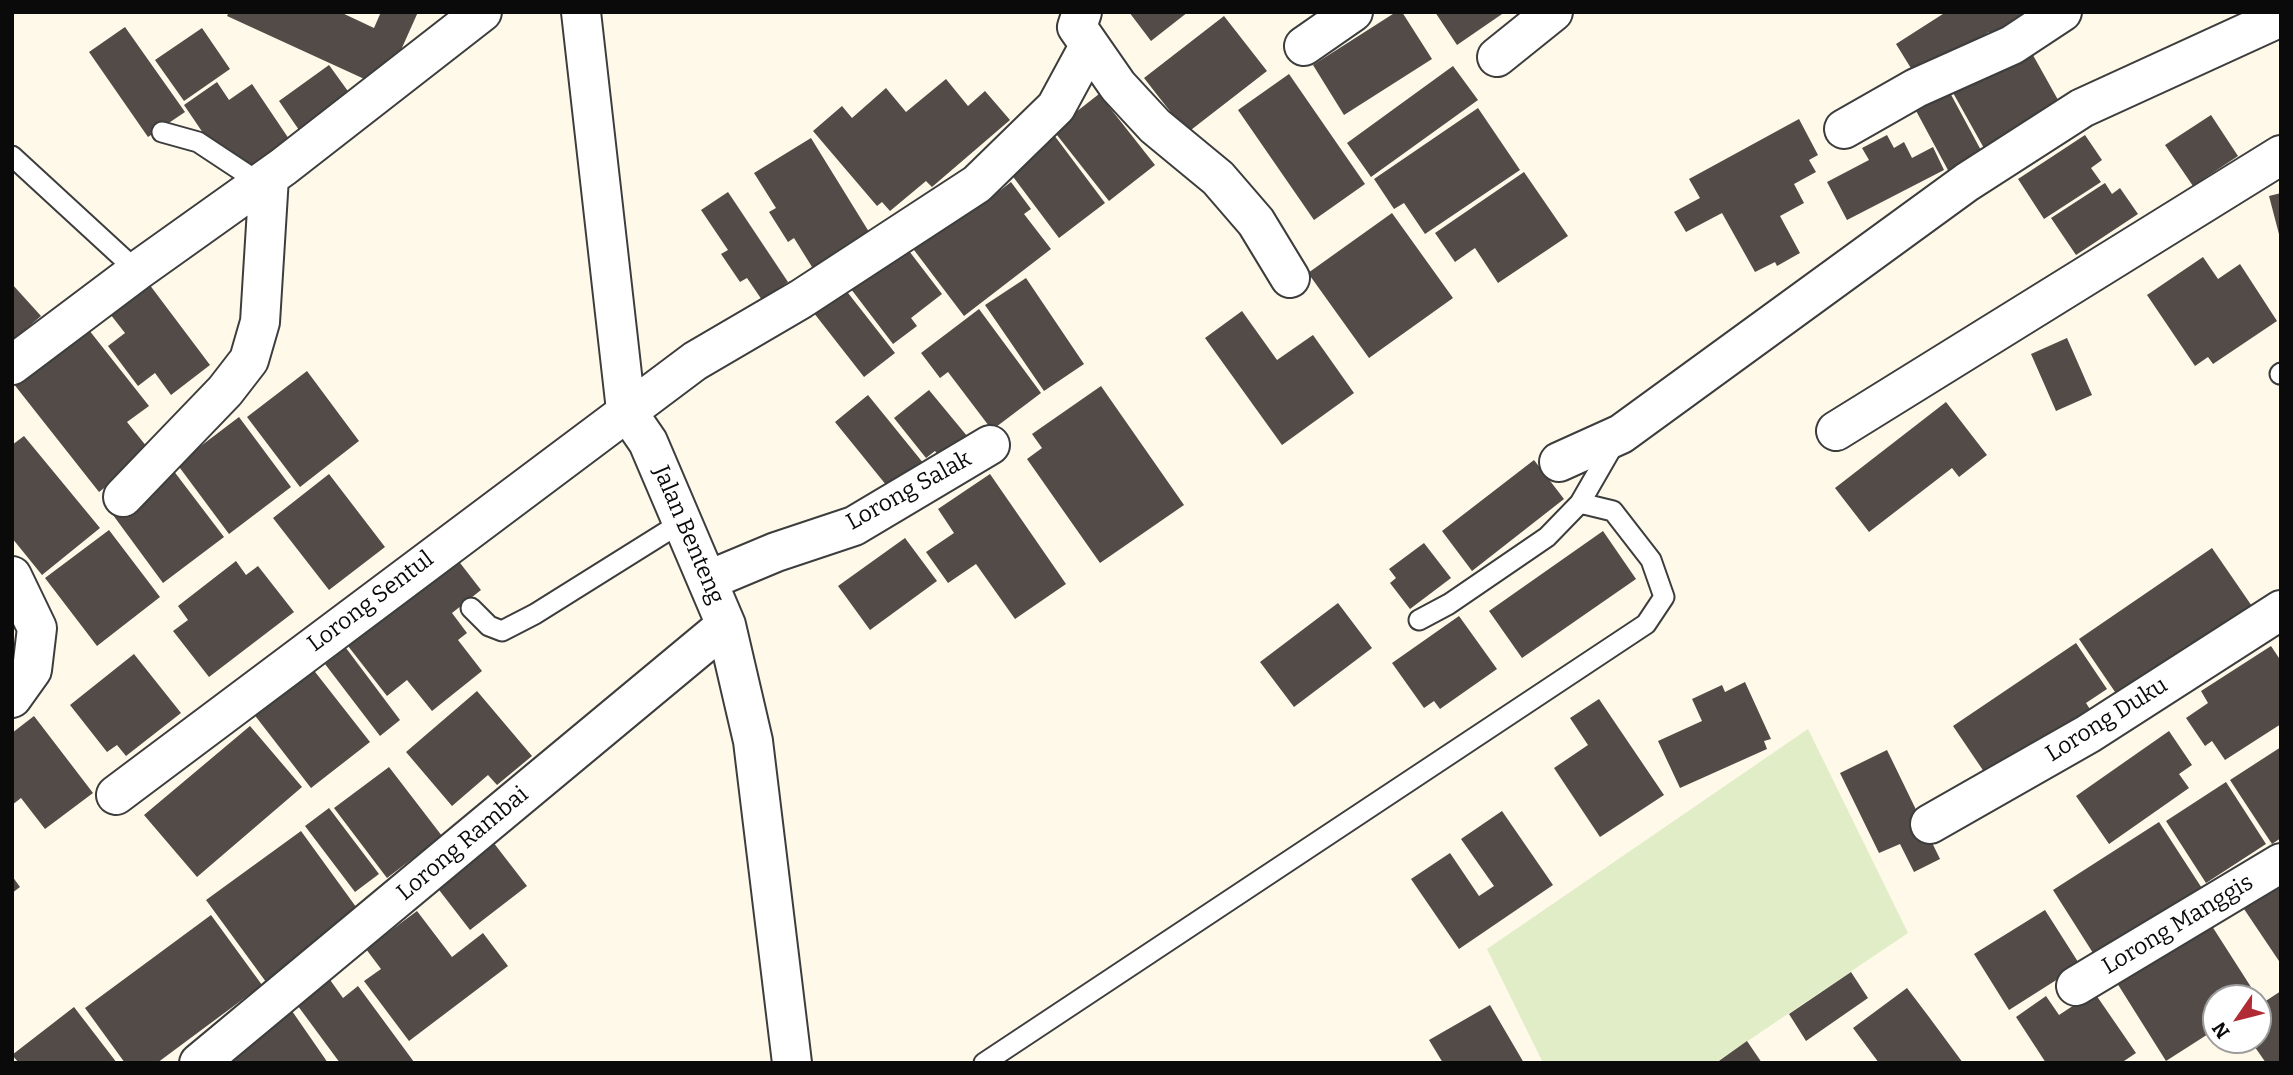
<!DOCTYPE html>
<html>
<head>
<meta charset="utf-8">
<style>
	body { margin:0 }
	#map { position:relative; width:2293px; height:1075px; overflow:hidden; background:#fef9e9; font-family:Bitter,serif }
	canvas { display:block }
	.frame { position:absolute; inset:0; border:14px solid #0a0a0a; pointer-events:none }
	.north { position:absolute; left:2202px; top:984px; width:70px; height:70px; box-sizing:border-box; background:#fff; border:2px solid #9d9d9d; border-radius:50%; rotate:235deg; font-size:19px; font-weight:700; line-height:28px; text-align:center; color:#0a0a0a }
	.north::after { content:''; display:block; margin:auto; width:24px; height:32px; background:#b12b35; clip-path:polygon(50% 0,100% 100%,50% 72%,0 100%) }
</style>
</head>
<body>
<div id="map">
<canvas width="2293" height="1075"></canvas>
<div class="frame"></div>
<div class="north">N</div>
</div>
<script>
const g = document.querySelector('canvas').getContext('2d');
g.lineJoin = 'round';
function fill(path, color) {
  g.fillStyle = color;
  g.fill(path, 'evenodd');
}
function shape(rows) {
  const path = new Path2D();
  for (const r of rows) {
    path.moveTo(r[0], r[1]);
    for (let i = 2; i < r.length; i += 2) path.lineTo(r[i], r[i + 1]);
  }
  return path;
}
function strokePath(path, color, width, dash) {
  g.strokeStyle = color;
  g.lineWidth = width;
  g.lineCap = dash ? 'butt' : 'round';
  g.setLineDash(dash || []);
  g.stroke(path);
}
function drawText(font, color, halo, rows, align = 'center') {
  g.font = font + ' Bitter,serif';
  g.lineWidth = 7;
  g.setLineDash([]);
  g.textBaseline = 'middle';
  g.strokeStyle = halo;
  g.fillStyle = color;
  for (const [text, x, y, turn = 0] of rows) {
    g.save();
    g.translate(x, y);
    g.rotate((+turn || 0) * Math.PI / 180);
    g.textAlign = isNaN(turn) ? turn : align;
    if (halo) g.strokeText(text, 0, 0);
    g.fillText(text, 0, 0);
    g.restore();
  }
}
fill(shape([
	[1808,729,1908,933,1715,1063,1543,1063,1487,949]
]), '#e1edc7');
fill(shape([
	[229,12,340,12,374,28,381,12,418,12,384,88,227,16],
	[1129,12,1188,12,1151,41],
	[1396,12,1402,12,1432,59,1344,115,1313,65],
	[1435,12,1505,12,1457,45],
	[1946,12,2028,12,1993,39,1989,32,1917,78,1896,44],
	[1224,16,1267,71,1187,133,1144,78],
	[125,27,185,112,148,137,89,52],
	[202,28,230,69,184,101,155,60],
	[2029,48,2062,107,1985,150,1952,91],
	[329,65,350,94,299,130,279,101],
	[1453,66,1478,100,1371,177,1347,143],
	[1289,74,1365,184,1314,220,1238,110],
	[946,79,968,106,985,91,1010,120,932,187,926,181,890,211,882,202,877,206,813,131,842,106,852,118,886,88,906,112],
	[217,82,229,100,252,84,289,139,233,177,184,105],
	[1948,89,1983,154,1949,172,1914,107],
	[1099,94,1155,165,1109,201,1053,130],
	[1478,108,1520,170,1425,234,1404,203,1394,209,1374,179],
	[2211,115,2238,156,2193,186,2165,145],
	[1799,119,1818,155,1809,160,1816,172,1794,184,1804,203,1780,216,1800,253,1777,266,1775,262,1755,272,1722,213,1686,232,1674,212,1700,198,1689,179],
	[1054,135,1105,203,1059,238,1008,170],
	[1887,135,1894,148,1904,142,1912,158,1933,147,1944,170,1847,220,1827,182,1869,160,1862,148],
	[2085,135,2102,160,2091,168,2101,182,2044,219,2018,179],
	[811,138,874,240,817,275,794,238,788,242,769,212,776,208,754,173],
	[1524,172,1568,236,1498,283,1475,248,1455,262,1435,233],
	[1011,182,1031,209,1024,214,1051,249,964,316,911,246,978,195,984,203],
	[2105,183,2112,194,2120,188,2138,214,2076,255,2051,218],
	[728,192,788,282,762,300,747,278,740,282,721,254,728,250,701,210],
	[2281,193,2281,238,2280,238,2269,196],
	[1392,213,1453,298,1369,358,1308,273],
	[906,247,942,294,911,318,917,326,893,344,851,289],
	[2203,257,2218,279,2240,264,2277,321,2213,364,2208,357,2195,366,2147,295],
	[1026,278,1084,364,1044,391,985,305],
	[146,280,210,365,171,395,155,373,138,386,108,346,125,333,107,310],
	[12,284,41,316,12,341],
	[841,284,895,353,864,377,810,308],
	[979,309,1041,393,992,430,948,372,940,378,921,353],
	[1242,311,1277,360,1313,335,1354,393,1282,445,1205,338],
	[85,325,149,406,127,422,151,452,99,492,13,383],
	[2067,338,2092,395,2056,411,2031,354],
	[307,371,359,441,300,487,247,417],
	[1101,386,1184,505,1100,563,1027,459,1042,448,1032,434],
	[929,390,972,442,946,464,935,451,926,458,894,418],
	[868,395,924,464,891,491,835,422],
	[1946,402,1987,455,1959,477,1952,468,1869,532,1835,488],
	[239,417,291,487,229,534,177,464],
	[24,436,100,528,42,575,12,538,12,445],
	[1534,460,1564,499,1472,571,1442,531],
	[173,470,224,537,163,583,113,515],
	[329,474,385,547,329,590,273,518],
	[990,474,1066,584,1015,619,976,564,948,583,926,552,954,533,938,509],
	[109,530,160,597,97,646,45,578],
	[1603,531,1636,579,1522,658,1489,611],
	[905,538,937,581,870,630,838,586],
	[1424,543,1451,578,1410,609,1390,583,1396,578,1389,569],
	[2212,548,2256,612,2128,711,2079,639],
	[457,559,481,590,452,613,467,633,458,640,482,671,432,711,407,680,387,696,348,646],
	[236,561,246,575,258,566,294,612,209,677,173,631,188,620,178,606],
	[1338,603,1372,648,1294,707,1260,662],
	[1459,616,1497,669,1440,709,1434,701,1424,708,1392,663],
	[2076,643,2107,689,2086,703,2097,720,1995,788,1953,726],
	[2271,646,2281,661,2281,724,2225,760,2212,741,2205,746,2186,718,2208,703,2201,691],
	[346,648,400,720,380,736,325,664],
	[134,654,181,713,126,756,117,745,107,752,70,705],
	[312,668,370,742,311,788,253,713],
	[1745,682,1771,739,1764,741,1767,749,1680,788,1658,741,1702,721,1692,699,1722,685,1725,692],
	[477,691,532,756,497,785,488,775,452,806,406,752],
	[1599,699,1664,795,1600,837,1554,768,1588,745,1570,718],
	[34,716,93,793,45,829,21,798,12,805,12,733],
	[250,726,302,787,197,877,144,815],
	[2169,731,2192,765,2179,774,2189,788,2109,844,2076,796],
	[2281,747,2281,838,2272,844,2230,780],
	[1887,750,1940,859,1914,872,1900,844,1879,853,1840,773],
	[389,767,442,836,387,878,334,808],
	[2226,782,2266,844,2206,883,2166,821],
	[329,808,379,874,355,892,305,826],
	[1502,811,1553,885,1459,949,1411,879,1450,853,1479,896,1494,886,1461,839],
	[2159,822,2207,896,2100,964,2053,890],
	[301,831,364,918,269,986,206,900],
	[493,842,527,886,470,930,436,886],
	[12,876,20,887,12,893],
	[2281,881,2281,964,2242,906],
	[2045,910,2080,965,2009,1010,1974,954],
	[417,911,452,957,483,933,508,966,409,1041,364,981,381,969,366,949],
	[211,915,262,985,157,1063,125,1063,85,1008],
	[2210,923,2258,998,2216,998,2216,1029,2166,1061,2117,983],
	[1851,972,1868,998,1806,1041,1789,1014],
	[328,977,343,998,358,986,414,1062,340,1063,295,1002],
	[1907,988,1929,1017,1963,1063,1879,1063,1853,1028],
	[2281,991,2281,1063,2266,1063,2250,1040,2258,1040,2258,1006],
	[2094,992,2136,1053,2121,1063,2046,1063,2016,1017,2046,996,2059,1015],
	[1490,1005,1524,1063,1443,1063,1429,1040],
	[74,1007,117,1063,19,1063,12,1055],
	[292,1011,328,1063,226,1063,223,1059],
	[1747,1041,1762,1063,1716,1063]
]), '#524b47');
const lane = shape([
	[162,132,198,142,260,183],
	[12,156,137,271],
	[2280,374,2281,373],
	[471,608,489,626,502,631,535,614,682,522],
	[1419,620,1449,604,1547,537,1580,503,1614,444],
	[984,1063,1646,624,1664,597,1651,560,1613,511,1580,503]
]);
const street = shape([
	[581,12,626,410,648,442,726,625,753,741,792,1063],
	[1082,12,1077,27,1118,86,1155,126,1218,178,1256,222,1290,278],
	[1304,46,1353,12],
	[1497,57,1553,12],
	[1844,129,1916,88,2012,45,2062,12],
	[12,365,137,271,283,167,482,12],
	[1836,431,2281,155],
	[1559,462,1621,434,1967,182,2082,108,2281,17],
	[123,497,225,391,249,360,260,322,269,177],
	[12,576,37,628,32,670,12,698],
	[709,580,776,552,854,526,990,445],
	[116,795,695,361,801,299,977,184,1056,107,1089,46],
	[1930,824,2088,734,2281,610],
	[2076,986,2281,863],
	[199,1063,726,625]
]);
strokePath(lane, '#3d3d3d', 23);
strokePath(street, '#3d3d3d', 42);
strokePath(lane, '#fff', 19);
strokePath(street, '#fff', 38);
drawText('23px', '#0a0a0a', '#fff', [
	["Lorong Salak",909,491,-29],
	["Jalan Benteng",688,535,67],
	["Lorong Sentul",371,602,-37],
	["Lorong Duku",2107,720,-32],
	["Lorong Rambai",463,844,-40],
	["Lorong Manggis",2178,925,-31]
]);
</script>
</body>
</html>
